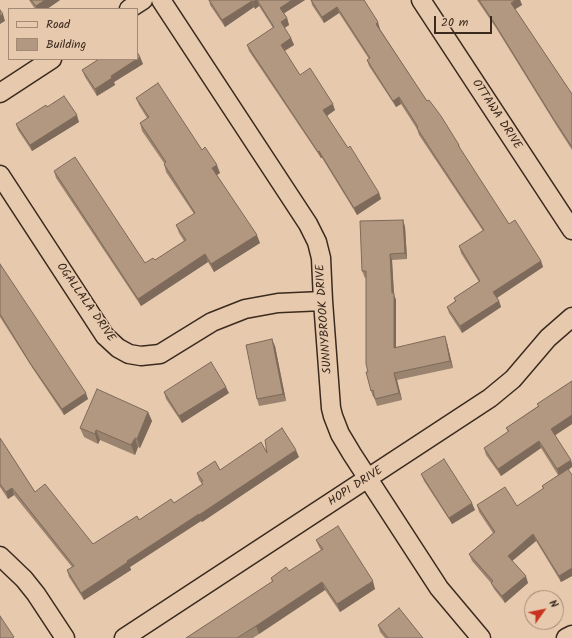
<!DOCTYPE html>
<html>
<head>
<meta charset="utf-8">
<style>
	body { margin:0 }
	#map { position:relative; width:572px; height:638px; overflow:hidden; background:#e7caae; font-family:Kalam,sans-serif }
	canvas { display:block }
	.legend { position:absolute; left:8px; top:8px; width:130px; height:52px; box-sizing:border-box; background:#e7caae; border:1px solid #a28a74; margin:0; padding:5px 7px; list-style:none; font-size:12px; color:#3b2a1e }
	.legend li { display:flex; align-items:center; gap:8px; height:20px }
	.legend b { width:20px; border:1px solid #a28a74 }
	.north { position:absolute; left:524px; top:590px; width:40px; height:40px; box-sizing:border-box; background:#e7caae; border:1px solid #a28a74; border-radius:50%; rotate:57deg; font-size:11px; font-weight:700; line-height:16px; text-align:center; color:#3b2a1e }
	.north::after { content:''; display:block; margin:auto; width:14px; height:18px; background:#c8321e; clip-path:polygon(50% 0,100% 100%,50% 72%,0 100%) }
	.scale { position:absolute; left:434px; top:16px; width:58px; height:18px; box-sizing:border-box; border:2px solid #3b2a1e; border-top:0; padding-left:5px; font-size:12px; line-height:14px; white-space:nowrap; color:#3b2a1e; -webkit-text-stroke:3px #e7caae; paint-order:stroke }
</style>
</head>
<body>
<div id="map">
<canvas width="572" height="638"></canvas>
<ul class="legend">
<li><b style="height:5px;background:#e7caae"></b>Road</li>
<li><b style="height:11px;background:#b39881"></b>Building</li>
</ul>
<div class="north">N</div>
<div class="scale">20 m</div>
</div>
<script>
const g = document.querySelector('canvas').getContext('2d');
g.lineJoin = 'round';
function shape(rows) {
  const path = new Path2D();
  for (const r of rows) {
    path.moveTo(r[0], r[1]);
    for (let i = 2; i < r.length; i += 2) path.lineTo(r[i], r[i + 1]);
  }
  return path;
}
function strokePath(path, color, width, dash) {
  g.strokeStyle = color;
  g.lineWidth = width;
  g.lineCap = dash ? 'butt' : 'round';
  g.setLineDash(dash || []);
  g.stroke(path);
}
function fill(path, color) {
  g.fillStyle = color;
  g.fill(path, 'evenodd');
}
function drawText(font, color, halo, rows, align = 'center') {
  g.font = font + ' Kalam,sans-serif';
  g.lineWidth = 3;
  g.setLineDash([]);
  g.textBaseline = 'middle';
  g.strokeStyle = halo;
  g.fillStyle = color;
  for (const [text, x, y, turn = 0] of rows) {
    g.save();
    g.translate(x, y);
    g.rotate((+turn || 0) * Math.PI / 180);
    g.textAlign = isNaN(turn) ? turn : align;
    if (halo) g.strokeText(text, 0, 0);
    g.fillText(text, 0, 0);
    g.restore();
  }
}
const street = shape([
	[161,0,308,224,317,242,321,258,323,301,331,408,333,416,340,434,352,454,439,588,481,638],
	[421,0,572,230],
	[129,9,143,0],
	[0,93,52,59],
	[0,175,105,336,118,348,129,354,141,356,160,354,212,322,245,309,278,303,323,301],
	[0,556,24,579,36,594,65,638],
	[124,638,490,398,513,379,548,338,572,317],
	[566,638,572,635]
]);
strokePath(street, '#3b2a1e', 21);
strokePath(street, '#e7caae', 18);
fill(shape([
	[29,0,60,0,47,9,35,9],
	[209,0,305,0,284,13,287,18,289,25,284,28,291,38,294,45,284,51,300,75,335,110,327,116,348,148,379,193,381,199,357,215,322,158,321,158,249,51,247,45,273,28,259,6,255,9,254,7,225,27,210,5],
	[311,0,364,0,380,29,427,101,459,145,461,150,509,224,541,261,543,267,497,298,499,301,501,307,462,333,449,313,447,307,455,301,454,298,479,282,461,253,459,246,483,231,419,135,417,129,401,104,396,107,369,66,367,60,369,59,339,13,324,23,312,5],
	[477,0,520,0,522,5,515,9,572,94,572,150,556,125,496,28],
	[140,57,143,64,114,82,115,85,97,96,85,77,82,70,98,60,98,59,137,59],
	[136,98,202,150,220,173,217,175,260,243,214,272,208,262,141,306,56,178,54,171,145,263,155,260,184,241,179,233,176,225,194,214,166,172,164,164,164,163,142,131,140,123,147,118,139,105],
	[47,107,79,122,32,151,18,130,16,124],
	[403,220,405,227,407,259,392,260,394,295,396,300,396,347,447,343,453,368,397,380,402,400,377,406,374,397,373,397,371,391,368,372,366,278,365,278,362,271],
	[0,264,88,399,64,415,33,369,0,317],
	[275,346,286,401,259,406,257,399],
	[572,381,572,424,555,435,572,467,568,470,572,475,572,576,561,582,536,541,512,561,528,583,505,603,494,589,491,583,472,561,469,554,493,533,479,512,477,505,517,506,543,489,542,486,558,475,541,448,501,476,486,455,484,448,508,432,506,428,538,406,537,404],
	[164,392,229,393,182,423,166,399],
	[148,412,152,421,140,448,138,447,135,455,100,440,98,444,84,437,80,428],
	[0,438,35,492,93,544,139,520,174,503,202,484,199,480,197,473,220,470,267,453,299,457,202,522,201,521,130,567,131,570,84,600,69,577,67,570,72,567,14,495,8,499,0,487],
	[421,474,475,510,452,524,424,481],
	[316,540,375,589,340,612,325,590,253,638,186,638,272,582,271,578,289,571,321,550,319,547],
	[378,625,423,638,385,638,380,632]
]), '#9a836f');
fill(shape([
	[45,0,60,0,47,9,36,9,36,6],
	[256,0,257,0,259,6,255,9,253,2],
	[292,0,305,0,283,14,280,8],
	[516,0,520,0,522,5,514,10,511,3],
	[252,1,254,7,225,27,222,20],
	[337,7,339,13,324,23,322,17],
	[3,14,5,21,0,24,0,16],
	[287,18,289,25,283,29,281,22],
	[378,22,380,29,378,30,376,24],
	[291,38,294,45,283,52,281,45],
	[140,57,143,64,114,82,115,85,97,96,95,89,111,76],
	[399,97,401,104,396,107,393,101],
	[333,104,335,110,325,117,323,110],
	[77,115,79,122,32,151,30,145],
	[319,151,322,158,321,158,318,152],
	[217,165,220,173,215,176,212,168],
	[379,193,381,199,357,215,354,208],
	[403,220,405,227,407,259,405,253],
	[257,235,260,243,214,272,211,264],
	[205,254,208,262,141,306,138,299],
	[390,254,392,260,394,295,396,300,396,355,394,348,392,293],
	[541,261,543,267,495,299,493,292],
	[499,301,501,307,462,333,460,326],
	[445,336,447,343,453,368,450,361],
	[272,339,275,346,286,401,283,394],
	[394,373,397,380,402,400,399,393],
	[226,387,229,393,182,423,179,416],
	[86,393,88,399,64,415,62,409],
	[148,412,152,421,140,448,137,439],
	[572,415,572,424,554,436,551,429],
	[96,430,100,440,98,444,95,434],
	[135,438,138,447,135,455,131,445],
	[539,441,541,448,501,476,498,469],
	[296,450,299,457,202,522,199,515],
	[571,460,572,463,572,467,559,476,557,469],
	[12,488,14,495,8,499,6,492],
	[472,503,475,510,452,524,449,518],
	[199,514,201,521,130,567,131,570,84,600,81,593,127,561],
	[533,534,536,541,511,562,508,556],
	[572,568,572,576,561,582,559,576],
	[526,576,528,583,505,603,502,596],
	[373,581,375,589,340,612,337,604],
	[322,582,325,590,259,634,256,626]
]), '#7d6a5a');
const building = shape([
	[31,0,45,0,36,6,31,0],
	[209,0,256,0,253,2,252,1,222,20,209,0],
	[257,0,292,0,280,8,287,18,281,22,291,38,281,45,300,75,310,68,333,104,323,110,348,148,350,146,379,193,354,208,319,151,318,152,247,45,274,27,257,0],
	[311,0,364,0,378,22,376,24,427,101,429,100,441,116,459,145,458,145,509,224,515,220,541,261,493,292,499,301,460,326,447,307,456,301,454,298,480,281,459,246,484,230,433,153,417,128,418,127,399,97,393,101,367,60,370,58,337,7,322,17,311,0],
	[479,0,516,0,511,3,572,94,572,147,553,118,493,21,479,0],
	[0,10,3,14,0,16,0,10],
	[137,52,140,57,111,76,112,78,95,89,82,70,99,59,137,59,137,52],
	[158,83,202,150,205,147,217,165,212,168,257,235,211,264,205,254,138,299,54,171,75,157,145,263,153,258,155,260,186,240,176,225,195,213,164,164,166,162,140,123,149,117,136,98,158,83],
	[64,96,77,115,30,145,16,124,46,105,47,107,64,96],
	[403,220,405,253,390,254,392,293,394,293,394,348,445,336,450,361,394,373,399,393,375,399,373,390,371,391,366,372,368,372,366,364,366,271,362,271,360,221,403,220],
	[0,264,86,393,62,409,30,363,0,314,0,264],
	[272,339,283,394,257,399,246,345,272,339],
	[211,362,226,387,179,416,164,392,211,362],
	[572,381,572,415,551,429,571,460,557,469,539,441,498,469,484,448,509,431,506,428,539,406,537,404,572,381],
	[97,389,148,412,137,439,135,438,131,445,96,430,95,434,80,428,97,389],
	[282,428,296,450,199,515,199,514,127,561,128,562,81,593,67,570,74,566,12,488,6,492,0,484,0,438,35,492,45,484,93,544,137,516,139,520,171,499,174,503,203,484,201,482,203,481,197,473,215,461,220,470,261,442,267,453,265,440,282,428],
	[444,459,472,503,449,518,421,474,444,459],
	[568,469,572,475,572,568,559,576,533,534,508,556,526,576,502,596,491,583,493,581,469,554,495,532,477,505,505,487,517,506,544,488,542,486,568,469],
	[338,526,373,581,337,604,322,582,256,626,237,638,186,638,273,581,271,578,286,567,289,571,323,549,316,540,338,526],
	[399,608,423,638,388,638,378,625,399,608],
	[0,616,14,637,12,638,0,638,0,616]
]);
fill(building, '#b39881');
strokePath(building, '#7d6a5a', 1);
drawText('12px', '#3b2a1e', '#e7caae', [
	["OTTAWA DRIVE",496,115,57],
	["OGALLALA DRIVE",85,303,55],
	["SUNNYBROOK DRIVE",325,319,-94],
	["HOPI DRIVE",356,487,-33]
]);
</script>
</body>
</html>
